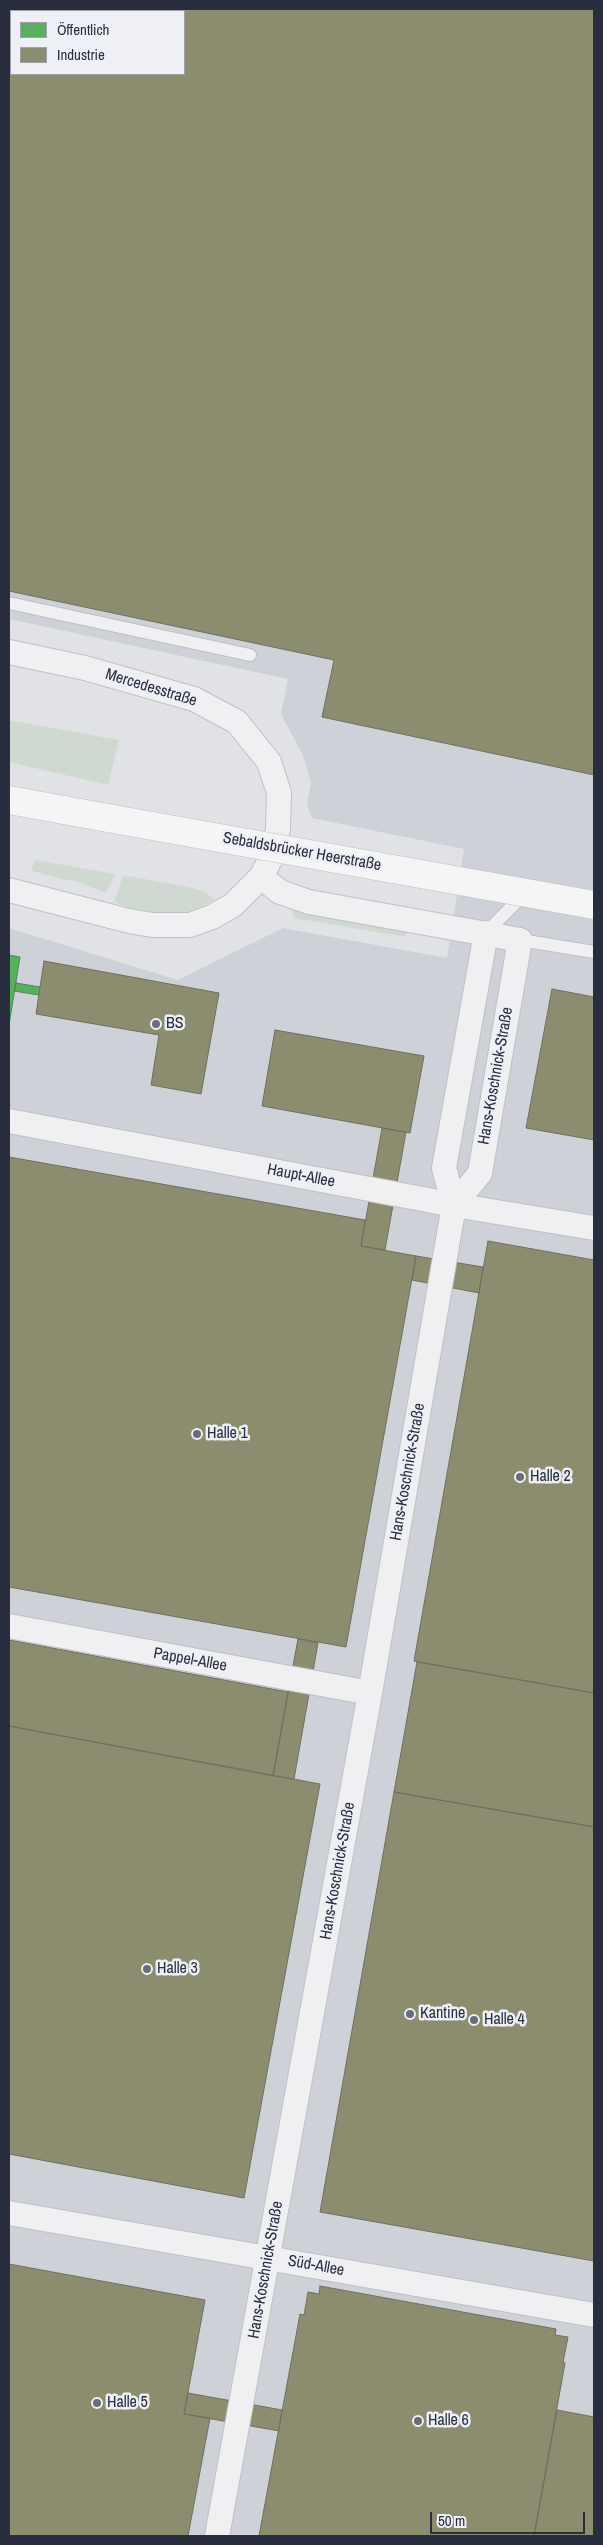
<!DOCTYPE html>
<html>
<head>
<meta charset="utf-8">
<style>
	body { margin:0 }
	#map { position:relative; width:603px; height:2545px; overflow:hidden; background:#e1e2e5; font-family:"Archivo Narrow",sans-serif }
	canvas { display:block }
	.frame { position:absolute; inset:0; border:10px solid #282e3e; pointer-events:none }
	.legend { position:absolute; left:10px; top:10px; width:175px; height:65px; box-sizing:border-box; background:#eef0f5; border:1px solid #9fa2ac; margin:0; padding:6px 9px; list-style:none; font-size:15px; color:#282e3e }
	.legend li { display:flex; align-items:center; gap:10px; height:25px }
	.legend b { width:25px; border:1px solid #9fa2ac }
	.scale { position:absolute; left:430px; top:2512px; width:155px; height:22px; box-sizing:border-box; border:2px solid #282e3e; border-top:0; padding-left:6px; font-size:15px; line-height:18px; white-space:nowrap; color:#282e3e; -webkit-text-stroke:4px #eef0f5; paint-order:stroke }
</style>
</head>
<body>
<div id="map">
<canvas width="603" height="2545"></canvas>
<div class="frame"></div>
<ul class="legend">
<li><b style="height:14px;background:#5aae61"></b>Öffentlich</li>
<li><b style="height:14px;background:#8c8c6e"></b>Industrie</li>
</ul>
<div class="scale">50 m</div>
</div>
<script>
const g = document.querySelector('canvas').getContext('2d');
g.lineJoin = 'round';
function fill(path, color) {
  g.fillStyle = color;
  g.fill(path, 'evenodd');
}
function shape(rows) {
  const path = new Path2D();
  for (const r of rows) {
    path.moveTo(r[0], r[1]);
    for (let i = 2; i < r.length; i += 2) path.lineTo(r[i], r[i + 1]);
  }
  return path;
}
function strokePath(path, color, width, dash) {
  g.strokeStyle = color;
  g.lineWidth = width;
  g.lineCap = dash ? 'butt' : 'round';
  g.setLineDash(dash || []);
  g.stroke(path);
}
function drawText(font, color, halo, rows, align = 'center') {
  g.font = font + ' "Archivo Narrow",sans-serif';
  g.lineWidth = 5;
  g.setLineDash([]);
  g.textBaseline = 'middle';
  g.strokeStyle = halo;
  g.fillStyle = color;
  for (const [text, x, y, turn = 0] of rows) {
    g.save();
    g.translate(x, y);
    g.rotate((+turn || 0) * Math.PI / 180);
    g.textAlign = isNaN(turn) ? turn : align;
    if (halo) g.strokeText(text, 0, 0);
    g.fillText(text, 0, 0);
    g.restore();
  }
}
fill(shape([
	[9,9,594,9,594,2536,9,2536,9,928,178,980,283,928,447,958,464,849,312,818,307,804,311,782,303,756,281,714,288,679,9,619],
	[11,11,184,11,184,74,11,74]
]), '#cfd1d8');
fill(shape([
	[9,720,119,740,108,785,9,762],
	[35,860,115,874,106,893,80,883,31,871],
	[123,875,193,888,206,893,215,899,204,906,184,913,141,912,114,902],
	[292,908,407,930,406,937,294,918]
]), '#d0d9d1');
const public = shape([
	[9,955,20,957,9,1025,9,955],
	[16,983,40,987,39,995,14,991,16,983]
]);
fill(public, '#5aae61');
strokePath(public, '#4b8856', 1);
const industry = shape([
	[9,9,594,9,594,775,322,717,334,660,9,591,9,9],
	[11,11,184,11,184,74,11,74,11,11],
	[44,961,219,993,201,1094,151,1085,159,1035,36,1014,44,961],
	[552,989,594,997,594,1140,526,1128,552,989],
	[275,1030,424,1056,410,1133,262,1106,275,1030],
	[382,1128,406,1132,385,1250,361,1246,382,1128],
	[9,1157,365,1220,361,1246,416,1256,346,1647,9,1587,9,1157],
	[488,1241,594,1260,594,1693,414,1661,488,1241],
	[416,1256,483,1267,479,1293,412,1280,416,1256],
	[298,1639,318,1643,294,1779,273,1776,298,1639],
	[9,1640,288,1692,273,1776,9,1726,9,1640],
	[417,1662,594,1693,594,1827,394,1792,417,1662],
	[9,1726,320,1784,244,2198,9,2154,9,1726],
	[394,1792,594,1827,594,2261,320,2212,394,1792],
	[9,2264,205,2300,184,2414,210,2418,188,2536,9,2536,9,2264],
	[320,2286,556,2329,555,2335,568,2337,563,2362,565,2363,534,2536,259,2536,300,2314,304,2315,308,2292,319,2294,320,2286],
	[188,2393,282,2410,279,2431,184,2414,188,2393],
	[557,2410,594,2417,594,2536,534,2536,557,2410]
]);
fill(industry, '#8c8c6e');
strokePath(industry, '#6e7060', 1);
const lane = shape([
	[9,603,250,655],
	[486,933,518,900,529,901],
	[520,940,594,952]
]);
const street = shape([
	[9,652,85,668,194,699,237,722,269,762,279,793,278,829,271,858,261,877,233,905,212,917,190,925,152,925,129,921,9,890],
	[261,877,280,892,309,902,520,940,480,1173,454,1205],
	[9,1121,454,1205,594,1228],
	[9,1626,370,1693],
	[9,2213,594,2315],
	[217,2536,370,1693,454,1205,444,1168,486,933]
]);
const primary = shape([
	[9,800,102,817]
]);
strokePath(lane, '#bfc0c3', 14);
strokePath(street, '#bfc0c3', 26);
strokePath(primary, '#bdbfc3', 29);
strokePath(lane, '#f0f0f2', 12);
strokePath(street, '#f0f0f2', 24);
strokePath(primary, '#f5f5f6', 28);
const primaryBridge = shape([
	[102,817,594,905]
]);
strokePath(primaryBridge, '#bdbfc3', 29, []);
strokePath(primaryBridge, '#f5f5f6', 28);
for (const [x, y, r, color] of [
	[156,1024,5,"#696d78"],
	[197,1434,5,"#696d78"],
	[520,1477,5,"#696d78"],
	[147,1969,5,"#696d78"],
	[410,2014,5,"#696d78"],
	[474,2020,5,"#696d78"],
	[97,2403,5,"#696d78"],
	[418,2421,5,"#696d78"]
]) {
  const dot = new Path2D();
  dot.arc(x, y, r, 0, 2 * Math.PI);
  g.fillStyle = color;
  g.fill(dot);
  strokePath(dot, '#eef0f5', 2);
}
drawText('16px', '#282e3e', '#eef0f5', [
	["Mercedesstraße",151,688,17],
	["Sebaldsbrücker Heerstraße",302,852,10],
	["Hans-Koschnick-Straße",496,1076,-80],
	["Haupt-Allee",301,1176,11],
	["Hans-Koschnick-Straße",408,1472,-80],
	["Pappel-Allee",190,1660,10],
	["Hans-Koschnick-Straße",338,1871,-80],
	["Süd-Allee",316,2266,10],
	["Hans-Koschnick-Straße",266,2270,-80]
]);
drawText('16px', '#282e3e', '#eef0f5', [
	["BS",166,1024],
	["Halle 1",207,1434],
	["Halle 2",530,1477],
	["Halle 3",157,1969],
	["Kantine",420,2014],
	["Halle 4",484,2020],
	["Halle 5",107,2403],
	["Halle 6",428,2421]
], 'left');
</script>
</body>
</html>
